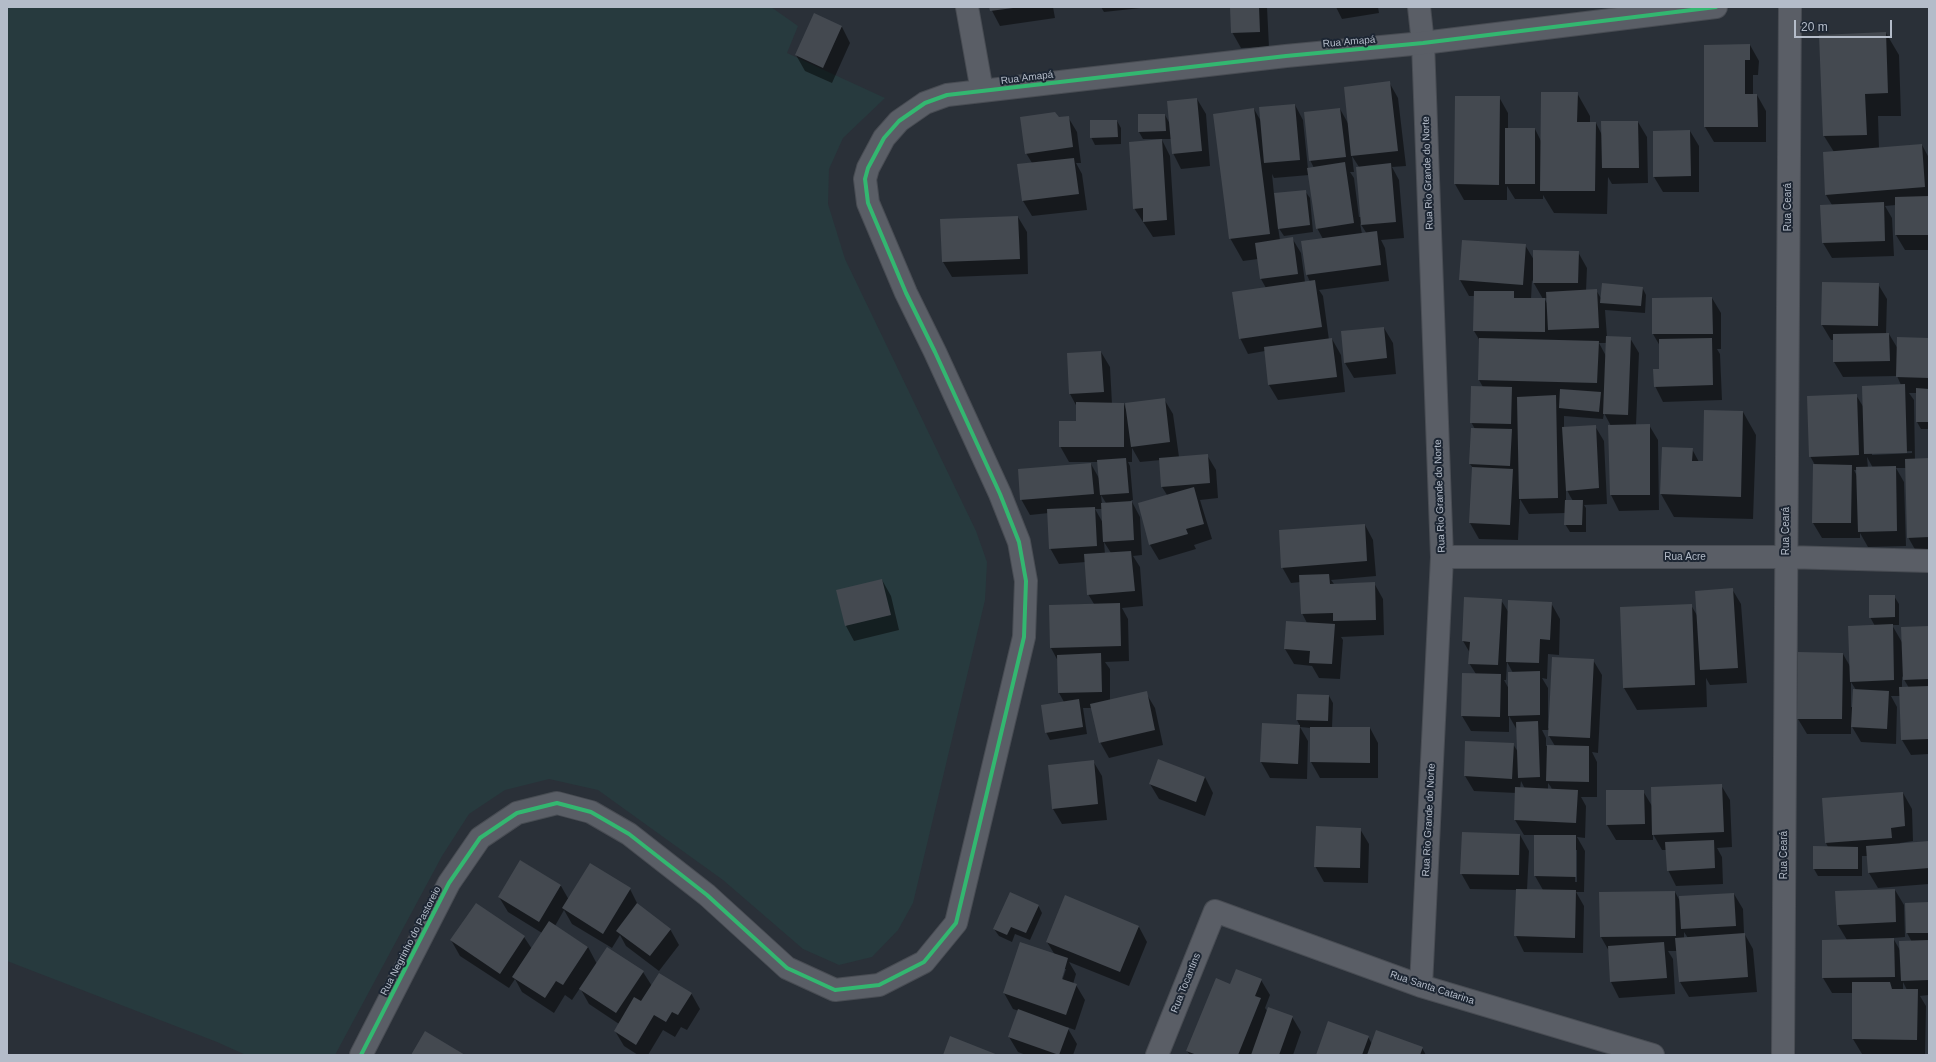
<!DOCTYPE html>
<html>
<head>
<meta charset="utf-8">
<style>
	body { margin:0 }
	#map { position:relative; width:1936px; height:1062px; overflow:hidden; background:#2a3038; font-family:Helvetica,sans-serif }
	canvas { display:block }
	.frame { position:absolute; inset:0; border:8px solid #b4bcc9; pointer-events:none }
	.scale { position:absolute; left:1794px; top:20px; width:98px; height:18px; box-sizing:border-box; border:2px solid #b4bcc9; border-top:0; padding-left:5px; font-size:12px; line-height:14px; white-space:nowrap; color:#b4bcc9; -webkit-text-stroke:3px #1d2633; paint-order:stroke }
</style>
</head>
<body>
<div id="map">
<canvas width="1936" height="1062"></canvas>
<div class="frame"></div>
<div class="scale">20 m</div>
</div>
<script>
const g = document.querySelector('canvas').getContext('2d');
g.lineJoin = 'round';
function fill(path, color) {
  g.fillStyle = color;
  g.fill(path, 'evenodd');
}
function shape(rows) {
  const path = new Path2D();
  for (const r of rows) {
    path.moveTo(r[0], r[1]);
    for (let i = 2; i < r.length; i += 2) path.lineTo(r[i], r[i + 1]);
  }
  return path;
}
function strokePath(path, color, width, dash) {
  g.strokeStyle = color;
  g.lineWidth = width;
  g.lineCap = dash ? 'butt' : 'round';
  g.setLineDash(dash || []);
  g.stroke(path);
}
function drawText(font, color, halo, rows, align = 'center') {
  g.font = font + ' Helvetica,sans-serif';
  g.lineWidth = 4;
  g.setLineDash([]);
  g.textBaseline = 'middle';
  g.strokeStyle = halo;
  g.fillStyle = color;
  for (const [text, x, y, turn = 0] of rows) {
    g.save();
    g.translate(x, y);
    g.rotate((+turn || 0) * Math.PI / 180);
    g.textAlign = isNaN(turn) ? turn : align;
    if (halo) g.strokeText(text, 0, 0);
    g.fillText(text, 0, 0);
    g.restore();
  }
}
fill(shape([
	[7,7,771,7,798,26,787,53,885,98,843,138,829,169,828,204,845,259,976,531,987,562,985,600,913,903,898,930,872,957,839,965,803,949,723,880,598,790,549,779,505,790,469,814,442,856,335,1055,246,1055,217,1042,7,961]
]), '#273a3e');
fill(shape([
	[990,7,1053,7,1055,18,1000,26],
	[1101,7,1150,7,1104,12],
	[1231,7,1267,7,1269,47,1241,48,1232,32],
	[1336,7,1378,7,1379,13,1342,19],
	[814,15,842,27,850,43,832,83,805,71,796,55],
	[1886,33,1899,55,1901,116,1878,116,1879,148,1922,145,1929,158,1929,250,1905,250,1896,235,1896,205,1885,206,1892,218,1894,256,1832,258,1823,243,1832,205,1826,195,1834,152,1824,136],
	[1750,45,1759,61,1758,75,1753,75,1753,95,1757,95,1766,111,1766,142,1714,142,1705,127],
	[1389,82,1398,98,1406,166,1392,167,1399,180,1404,238,1381,240,1385,248,1389,281,1319,290,1323,296,1329,340,1332,339,1341,355,1345,392,1278,400,1269,385,1265,351,1248,354,1240,338,1266,288,1261,279,1258,259,1243,261,1230,238,1254,109,1262,123,1295,105,1303,120,1308,169,1314,168,1310,160,1340,109,1349,125],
	[1352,156,1359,167,1361,217,1359,217,1354,178,1350,172,1354,172],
	[1272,174,1274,178,1309,175,1317,228,1323,239,1307,275,1310,282,1305,282,1301,253,1292,238,1280,240,1278,227,1284,236,1313,232,1310,198,1305,191,1274,194],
	[1360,223,1367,234,1362,234],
	[1577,93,1590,116,1590,123,1596,123,1602,135,1638,122,1647,137,1648,183,1612,184,1608,177,1607,214,1554,213,1543,195,1543,199,1515,199,1507,186,1507,200,1464,200,1455,184,1456,97,1499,97,1508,113,1508,129,1535,129,1541,141],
	[1197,99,1206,114,1210,166,1181,169,1173,153,1171,139,1143,139,1139,132,1165,115,1170,124],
	[1068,117,1077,132,1081,163,1076,163,1082,174,1087,210,1032,216,1023,201,1032,163,1026,153,1059,118],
	[1117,121,1121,128,1121,144,1095,145,1091,137],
	[1654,131,1690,131,1699,146,1699,192,1663,192,1654,177],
	[1162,140,1170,156,1175,235,1153,237,1134,208],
	[1018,217,1027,232,1028,274,952,277,943,262,941,220],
	[1463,241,1525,245,1534,260,1578,252,1587,268,1586,291,1596,290,1602,300,1642,287,1646,295,1645,313,1605,310,1607,337,1630,338,1639,353,1636,425,1649,425,1658,440,1659,510,1619,511,1611,495,1609,426,1611,426,1604,413,1603,419,1564,416,1564,428,1595,426,1604,441,1607,504,1584,505,1586,508,1586,532,1570,532,1565,524,1566,513,1529,514,1520,499,1518,540,1479,539,1470,523,1473,468,1470,464,1475,429,1471,422,1483,387,1479,380,1480,341,1474,331,1475,296,1469,296,1460,280],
	[1532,280,1543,299,1531,299],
	[1544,298,1548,298,1548,305],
	[1599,343,1607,343,1606,356],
	[1566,488,1570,496,1573,501,1566,501],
	[1878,284,1887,299,1886,334,1889,334,1898,349,1929,339,1929,429,1921,429,1917,422,1917,393,1909,393,1914,400,1915,460,1929,459,1929,552,1917,553,1908,537,1906,468,1896,468,1904,482,1906,546,1868,547,1860,533,1860,538,1822,538,1813,523,1815,465,1810,456,1856,395,1864,408,1901,385,1897,376,1843,377,1834,362,1834,340,1831,340,1822,325],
	[1912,451,1912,453,1872,455,1872,453],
	[1867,457,1873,468,1868,468],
	[1854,470,1857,470,1857,476],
	[1712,298,1721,313,1721,349,1717,349,1720,354,1722,400,1663,402,1655,386,1660,370,1660,346,1653,334,1653,299],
	[1384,328,1393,343,1396,374,1354,378,1345,363],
	[1101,352,1110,367,1112,404,1124,404,1126,409,1164,399,1173,414,1179,457,1207,455,1216,470,1218,498,1200,500,1212,539,1194,545,1196,549,1159,560,1150,545,1167,495,1162,487,1161,460,1140,462,1132,448,1132,462,1128,462,1130,466,1133,500,1131,500,1140,517,1142,555,1133,556,1140,567,1143,606,1122,608,1128,619,1129,661,1105,662,1110,669,1110,700,1146,693,1155,708,1163,745,1109,758,1100,742,1092,708,1083,708,1087,734,1050,740,1046,732,1064,702,1059,693,1058,661,1051,648,1050,606,1094,604,1088,594,1086,562,1059,564,1050,548,1049,513,1030,515,1021,499,1091,464,1100,480,1098,462,1069,462,1060,446,1077,422,1077,407,1070,394,1068,354],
	[1101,495,1106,503,1102,504],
	[1095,509,1102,509,1103,523],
	[1104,542,1111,553,1105,554],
	[1743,412,1756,435,1753,519,1674,517,1661,494,1692,449,1699,462,1704,462],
	[1365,525,1373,540,1376,576,1331,580,1334,584,1374,583,1383,599,1384,635,1341,637,1343,640,1340,679,1319,678,1312,666,1294,664,1285,649,1307,623,1302,613,1301,582,1291,583,1282,567],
	[882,580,891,596,899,630,854,641,846,626],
	[1732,589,1741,604,1747,683,1710,685,1706,678,1707,707,1637,710,1624,688,1691,605,1698,617],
	[1894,596,1899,604,1899,625,1892,625,1903,644,1929,627,1929,754,1911,755,1902,740,1900,696,1891,696,1897,707,1896,744,1861,742,1851,725,1851,734,1807,734,1798,719,1799,653,1843,654,1851,668,1875,626,1870,617],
	[1902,676,1909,688,1902,688],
	[1851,682,1856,690,1853,707,1851,707],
	[1501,600,1509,613,1551,603,1560,619,1559,655,1548,654,1547,679,1542,678,1548,688,1548,728,1550,728,1593,660,1602,675,1598,753,1592,752,1597,762,1597,797,1581,797,1586,806,1585,838,1577,837,1585,851,1584,892,1576,892,1584,906,1583,953,1524,952,1516,936,1517,890,1470,889,1461,873,1520,835,1529,851,1527,890,1543,890,1535,876,1535,835,1524,835,1515,820,1516,793,1474,791,1465,776,1466,742,1513,744,1518,752,1517,730,1509,716,1509,732,1471,731,1462,716,1463,674,1476,674,1469,663,1470,653,1463,641],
	[1507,662,1513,673,1509,689,1504,680,1506,680],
	[1542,730,1549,730,1549,736,1555,746,1546,746,1546,738],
	[1521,781,1525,789,1520,789],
	[1548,783,1551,787,1552,790,1548,790],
	[1575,850,1577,850,1577,882,1575,882],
	[1329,696,1333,703,1332,728,1370,728,1378,743,1378,778,1320,778,1311,762,1311,728,1300,727,1308,741,1307,779,1270,778,1261,762,1263,724,1300,726,1297,720],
	[1093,761,1102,776,1107,820,1062,824,1053,809],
	[1205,777,1213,793,1205,816,1159,799,1150,784],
	[1721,785,1730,800,1732,847,1717,848,1722,857,1723,884,1676,886,1668,870,1667,850,1662,850,1653,834,1653,840,1616,840,1607,825,1607,791,1643,791,1652,806],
	[1903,793,1912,809,1913,841,1900,843,1900,845,1929,842,1929,884,1878,888,1869,873,1868,856,1862,856,1862,876,1818,876,1814,869,1828,847,1826,843,1823,799],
	[1360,829,1369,844,1368,883,1324,882,1315,866],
	[521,861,561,886,569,900,630,889,638,905,670,929,679,945,659,971,626,946,620,935,612,948,572,924,564,910,555,926,588,947,597,964,643,972,652,986,691,993,700,1009,687,1030,681,1027,675,1037,663,1030,648,1055,638,1055,624,1046,615,1031,619,1024,589,1004,580,988,572,1000,565,995,554,1013,522,992,515,979,509,988,460,956,451,940,524,937,532,949,542,933,508,912,499,897],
	[1895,890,1904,905,1905,937,1893,938,1901,952,1912,942,1907,933,1929,903,1929,995,1920,996,1926,1006,1925,1055,1862,1054,1853,1039,1853,993,1832,993,1823,978,1823,941,1847,940,1838,925],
	[1903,982,1907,990,1903,990],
	[1675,892,1681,903,1734,894,1743,909,1744,933,1753,949,1757,992,1689,997,1680,982,1677,951,1668,951,1673,959,1675,994,1619,998,1611,982,1609,951,1601,937],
	[1684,932,1688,938,1684,939],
	[1038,905,1042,913,1030,940,1015,934,1012,942,999,936,994,929],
	[1139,927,1147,942,1129,986,1069,962,1076,974,1073,984,1076,985,1085,1000,1075,1030,1067,1027,1077,1044,1073,1055,1026,1055,1018,1052,1009,1037,1019,1011,1013,1009,1004,993,1055,955,1047,942],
	[1064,969,1066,969,1061,984],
	[1261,980,1270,995,1265,1008,1268,1012,1292,1017,1301,1032,1293,1055,1190,1055,1187,1051,1231,985],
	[1368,1037,1372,1044,1422,1048,1426,1055,1317,1055]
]), '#0007');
fill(shape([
	[989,7,1013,7,1013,8,990,11],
	[1230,7,1259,7,1260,32,1231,33],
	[814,13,842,26,823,68,795,55],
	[1886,32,1888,93,1865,94,1867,135,1823,136,1819,35],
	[1750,44,1750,60,1745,60,1745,94,1757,94,1758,127,1704,127,1704,45],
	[1390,81,1398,151,1351,156,1344,87],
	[1541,92,1578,92,1577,122,1596,122,1595,191,1540,191],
	[1455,96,1500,96,1499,185,1454,184],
	[1197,98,1202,151,1172,154,1167,101],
	[1295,104,1300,160,1264,163,1259,107],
	[1254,108,1270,234,1229,239,1213,114],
	[1340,108,1346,157,1309,161,1304,112],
	[1055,112,1059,117,1069,116,1073,147,1025,154,1020,117],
	[1138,114,1165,114,1166,131,1138,132],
	[1090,120,1117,120,1118,137,1090,138],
	[1601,121,1638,121,1639,168,1602,168],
	[1505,128,1535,128,1535,184,1505,184],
	[1690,130,1691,176,1653,177,1653,131],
	[1162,139,1167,220,1143,222,1143,208,1133,209,1129,142],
	[1922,144,1925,187,1825,195,1823,152],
	[1074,158,1079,194,1022,201,1017,164],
	[1345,162,1354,223,1316,229,1307,168],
	[1391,163,1396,222,1361,225,1356,167],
	[1306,190,1310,225,1278,229,1274,193],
	[1929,196,1929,235,1895,235,1895,197],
	[1884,202,1885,241,1822,243,1820,205],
	[1018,216,1020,259,942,262,940,219],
	[1377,231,1381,265,1306,275,1301,241],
	[1293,237,1298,274,1260,279,1255,243],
	[1462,240,1526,244,1523,285,1459,280],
	[1533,250,1579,251,1578,283,1533,283],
	[1315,280,1322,327,1239,339,1232,292],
	[1822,282,1879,283,1878,326,1821,325],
	[1602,283,1643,287,1641,306,1600,303],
	[1597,289,1599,328,1548,330,1546,292],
	[1474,291,1514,291,1514,298,1545,298,1545,332,1473,331],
	[1712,297,1713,334,1652,334,1652,298],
	[1384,327,1387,358,1344,363,1341,331],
	[1889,333,1890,361,1833,362,1833,334],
	[1606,336,1631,337,1628,415,1603,414],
	[1897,337,1929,338,1929,378,1896,377],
	[1332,338,1337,377,1268,385,1264,347],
	[1479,338,1599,341,1597,383,1478,380],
	[1712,338,1713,385,1654,387,1653,369,1659,369,1659,339],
	[1101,351,1104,392,1069,394,1067,353],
	[1905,384,1907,453,1864,454,1862,386],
	[1471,386,1512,387,1511,424,1470,423],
	[1916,388,1929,389,1929,422,1916,422],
	[1560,389,1601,392,1599,412,1559,408],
	[1857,394,1859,455,1809,457,1807,396],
	[1556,395,1558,498,1519,499,1517,397],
	[1165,398,1170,442,1131,447,1125,403],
	[1076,402,1124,403,1124,447,1059,447,1059,421,1076,421],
	[1704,410,1743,411,1741,497,1660,494,1662,447,1693,448,1692,461,1703,461],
	[1650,424,1650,495,1610,495,1608,425],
	[1596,425,1599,488,1566,491,1562,427],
	[1471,428,1512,429,1510,466,1469,464],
	[1208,454,1210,483,1161,487,1159,458],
	[1126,458,1129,493,1100,495,1097,460],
	[1929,458,1929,537,1907,538,1905,459],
	[1091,463,1094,494,1020,500,1018,469],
	[1813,464,1852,465,1851,523,1812,523],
	[1896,466,1897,531,1858,532,1856,467],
	[1472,467,1513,469,1510,525,1469,523],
	[1194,487,1204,524,1186,529,1188,534,1149,545,1138,503],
	[1565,500,1583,500,1582,525,1564,525],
	[1132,501,1134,540,1103,542,1101,503],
	[1095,507,1097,546,1049,549,1047,509],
	[1365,524,1367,561,1281,568,1279,530],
	[1131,551,1135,591,1087,595,1084,554],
	[1329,574,1330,584,1375,582,1376,620,1333,621,1333,613,1301,614,1299,575],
	[882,579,891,615,845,626,836,590],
	[1733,588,1738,668,1700,670,1695,591],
	[1869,595,1895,595,1895,617,1869,618],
	[1464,597,1502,599,1498,665,1468,664,1470,642,1462,641],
	[1508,600,1552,602,1550,640,1540,639,1539,663,1506,662],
	[1120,603,1121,646,1050,648,1049,605],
	[1692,604,1695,685,1623,688,1620,607],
	[1286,621,1335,624,1332,664,1309,663,1310,651,1284,649],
	[1893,624,1894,680,1850,682,1848,626],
	[1929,626,1929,679,1903,680,1901,627],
	[1798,652,1843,653,1842,719,1797,719],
	[1101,653,1102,692,1058,693,1057,655],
	[1552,657,1594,659,1590,738,1548,736],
	[1540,671,1540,715,1508,716,1508,672],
	[1462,673,1501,674,1500,717,1461,716],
	[1929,686,1929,739,1901,740,1899,687],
	[1853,689,1889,691,1887,729,1851,727],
	[1147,691,1155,730,1099,743,1090,704],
	[1297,694,1329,695,1328,721,1296,720],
	[1079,699,1083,727,1045,733,1041,705],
	[1538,721,1540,777,1518,778,1516,722],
	[1262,723,1300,725,1298,764,1260,762],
	[1310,727,1370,727,1370,763,1310,762],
	[1465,741,1514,743,1512,779,1464,776],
	[1547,745,1589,746,1589,782,1546,781],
	[1158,759,1205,777,1196,802,1149,784],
	[1094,760,1098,804,1052,809,1048,765],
	[1722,784,1724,832,1652,835,1651,787],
	[1515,787,1578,790,1576,823,1514,820],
	[1606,790,1644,790,1645,824,1606,825],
	[1903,792,1905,826,1891,828,1892,838,1825,843,1822,798],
	[1316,826,1361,828,1360,868,1314,867],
	[1462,832,1520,834,1519,875,1460,874],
	[1534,835,1576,835,1576,877,1534,876],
	[1714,840,1715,868,1667,871,1665,842],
	[1929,841,1929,868,1868,873,1866,846],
	[1813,846,1858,847,1858,869,1813,869],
	[520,860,561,885,539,922,498,897],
	[590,863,631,888,603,934,562,908],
	[1516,889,1576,890,1575,938,1514,936],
	[1895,889,1896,922,1837,925,1835,891],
	[1675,891,1676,936,1600,937,1599,892],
	[1010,892,1039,905,1026,933,1011,927,1007,935,993,929],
	[1734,893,1736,926,1681,929,1679,896],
	[1065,895,1139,926,1120,972,1046,942],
	[1929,902,1929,933,1906,933,1905,903],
	[476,903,525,936,500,974,450,940],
	[637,903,671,929,650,956,616,931],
	[549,921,588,947,563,985,556,981,545,998,512,977],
	[1745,933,1748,977,1679,982,1675,938],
	[1894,938,1895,977,1822,978,1822,940],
	[1929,940,1929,980,1901,981,1899,941],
	[1020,942,1068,958,1062,979,1077,984,1066,1015,1003,993],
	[1664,942,1667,978,1610,982,1608,946],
	[607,947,644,971,616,1013,579,989],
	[1236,969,1262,979,1255,996,1261,998,1238,1055,1197,1055,1186,1051,1216,978,1230,984],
	[659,973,692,993,678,1015,672,1012,666,1022,654,1015,636,1045,614,1031,634,997,641,1001],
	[1852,982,1890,982,1892,989,1918,989,1917,1040,1852,1039],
	[1268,1007,1293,1016,1279,1055,1251,1055],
	[1018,1009,1069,1028,1059,1055,1008,1037],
	[1328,1021,1369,1036,1362,1055,1316,1055],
	[1376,1030,1423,1047,1420,1055,1367,1055],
	[425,1031,465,1055,411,1055],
	[950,1036,998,1055,943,1055]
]), '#444950');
const minor = shape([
	[1419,7,1423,43,1442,557,1421,986],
	[1442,557,1786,557,1929,561],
	[1157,1055,1215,911,1421,986,1653,1055],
	[1783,1055,1790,7]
]);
const tertiary = shape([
	[967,7,982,91],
	[361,1055,449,883,480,838,517,813,557,803,591,812,629,834,707,895,787,968,835,990,879,985,924,962,956,923,1024,637,1026,581,1019,542,1000,494,935,352,906,293,868,203,865,179,868,168,884,138,899,121,925,103,947,95,1286,56,1423,43,1716,7]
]);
strokePath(minor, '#484c53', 24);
strokePath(tertiary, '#484c53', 24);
strokePath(minor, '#5a5e66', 22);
strokePath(tertiary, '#5a5e66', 22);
strokePath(shape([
	[361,1055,449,883,480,838,517,813,557,803,591,812,629,834,707,895,787,968,835,990,879,985,924,962,956,923,1024,637,1026,581,1019,542,1000,494,935,352,906,293,868,203,865,179,868,168,884,138,899,121,925,103,947,95,1286,56,1423,43,1716,7]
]), '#33b770', 4);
drawText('10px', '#b4bcc9', '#1d2633', [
	["Rua Amapá",1349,42,-5],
	["Rua Amapá",1027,78,-7],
	["Rua Rio Grande do Norte",1428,173,-92],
	["Rua Ceará",1788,207,-90],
	["Rua Rio Grande do Norte",1440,496,-92],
	["Rua Ceará",1786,531,-90],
	["Rua Acre",1685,557],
	["Rua Rio Grande do Norte",1429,820,-87],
	["Rua Ceará",1784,855,-90],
	["Rua Negrinho do Pastoreio",411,941,-63],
	["Rua Tocantins",1186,983,-68],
	["Rua Santa Catarina",1432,988,18]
]);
</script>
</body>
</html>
